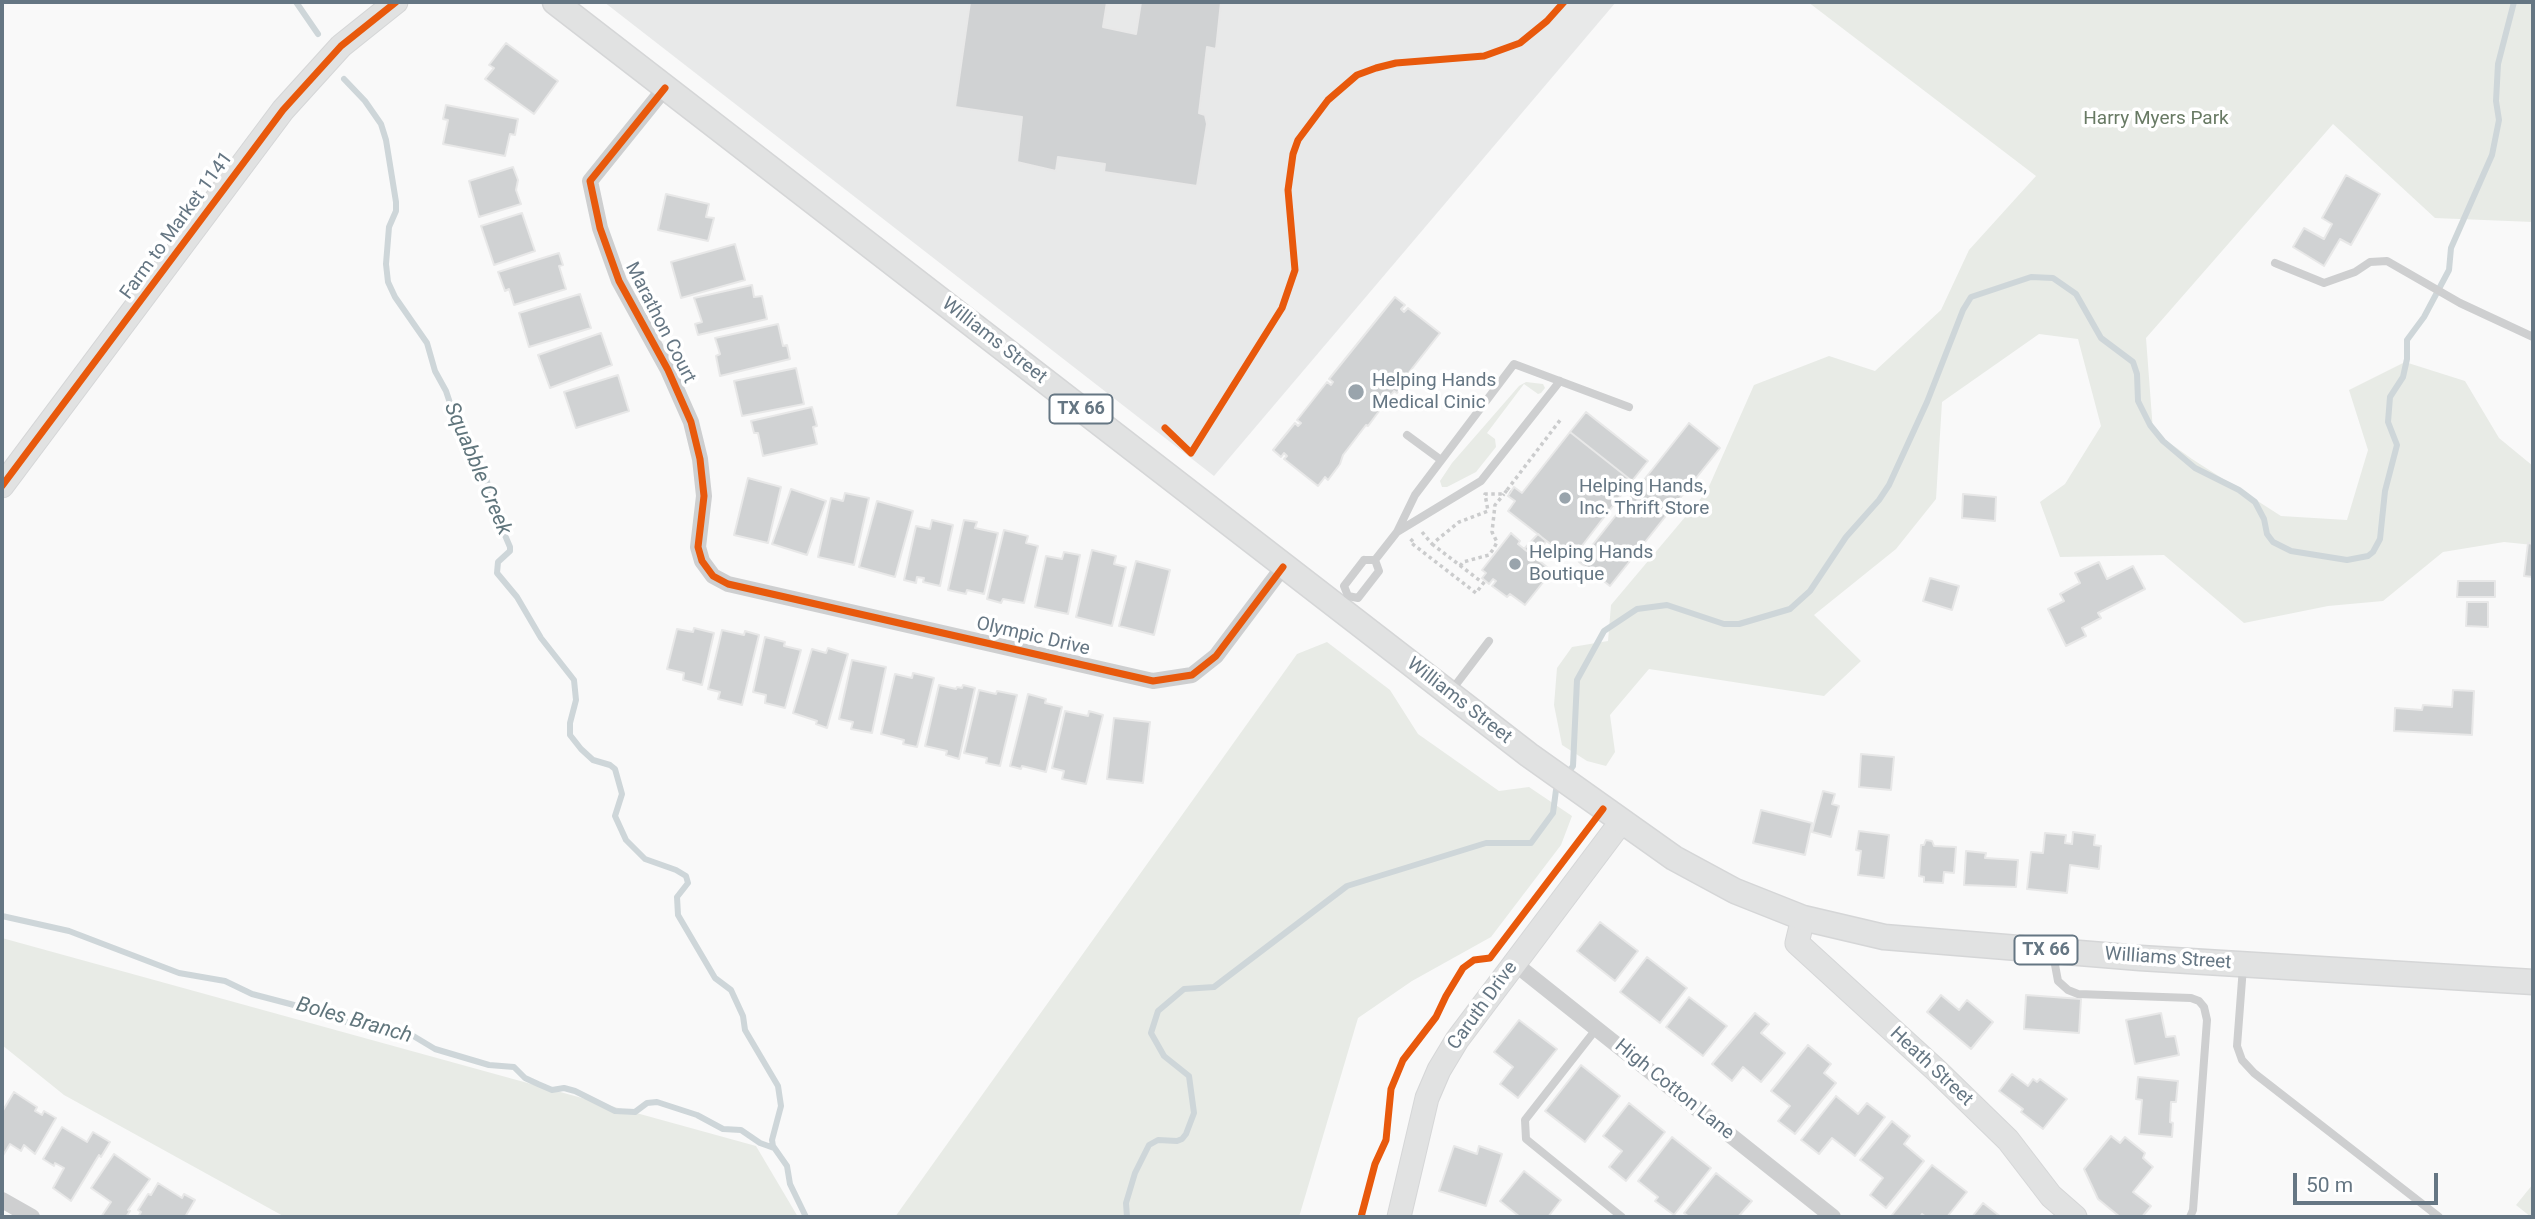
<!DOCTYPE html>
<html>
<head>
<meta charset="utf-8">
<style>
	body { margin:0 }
	#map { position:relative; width:2535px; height:1219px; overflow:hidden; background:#f9f9f9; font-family:Roboto,sans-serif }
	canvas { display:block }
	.frame { position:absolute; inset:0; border:4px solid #657683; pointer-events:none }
	.scale { position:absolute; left:2293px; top:1173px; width:145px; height:32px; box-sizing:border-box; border:4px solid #657683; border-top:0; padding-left:9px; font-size:21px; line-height:24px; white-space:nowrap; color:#657683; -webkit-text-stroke:5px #fff; paint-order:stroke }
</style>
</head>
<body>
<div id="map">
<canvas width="2535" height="1219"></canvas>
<div class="frame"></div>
<div class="scale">50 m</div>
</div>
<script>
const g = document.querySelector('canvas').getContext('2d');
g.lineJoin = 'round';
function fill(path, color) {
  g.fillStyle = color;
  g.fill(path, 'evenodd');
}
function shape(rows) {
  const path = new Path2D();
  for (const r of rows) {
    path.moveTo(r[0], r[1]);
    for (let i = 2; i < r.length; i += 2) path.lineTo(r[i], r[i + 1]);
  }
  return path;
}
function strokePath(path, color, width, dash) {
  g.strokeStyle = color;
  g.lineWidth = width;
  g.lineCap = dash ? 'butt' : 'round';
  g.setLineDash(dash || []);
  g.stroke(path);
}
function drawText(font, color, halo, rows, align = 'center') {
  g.font = font + ' Roboto,sans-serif';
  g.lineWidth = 7;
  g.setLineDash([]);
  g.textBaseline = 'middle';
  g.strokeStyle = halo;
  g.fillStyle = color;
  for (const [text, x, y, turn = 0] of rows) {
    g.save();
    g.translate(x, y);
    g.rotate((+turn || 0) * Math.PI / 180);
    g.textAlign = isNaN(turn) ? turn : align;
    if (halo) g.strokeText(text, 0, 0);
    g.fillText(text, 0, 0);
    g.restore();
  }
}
fill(shape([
	[604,2,1616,2,1214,476]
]), '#e8e9e9');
fill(shape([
	[1808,2,2533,2,2533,222,2435,218,2333,124,2146,338,2153,431,2192,459,2281,516,2347,520,2368,450,2349,390,2405,362,2465,381,2499,438,2533,466,2533,545,2504,542,2443,552,2383,601,2328,606,2244,623,2164,555,2060,557,2040,502,2065,484,2101,426,2078,339,2039,334,1942,402,1936,499,1896,549,1814,615,1861,661,1824,696,1649,669,1610,715,1615,752,1606,766,1587,761,1562,745,1554,705,1557,668,1572,647,1608,641,1611,605,1707,491,1754,385,1829,356,1875,371,1941,310,1969,250,2036,176],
	[1526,382,1543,384,1545,388,1541,393,1538,394,1524,384,1487,433,1495,439,1496,447,1476,472,1447,487,1442,487,1440,481,1452,463,1519,386],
	[1327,642,1390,690,1418,734,1499,791,1529,787,1572,816,1561,845,1491,937,1412,981,1358,1018,1299,1217,895,1217,1297,654],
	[2,938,756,1146,798,1217,285,1217,64,1095,2,1045],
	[2533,1184,2533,1217,2531,1217,2516,1205]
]), '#e8ebe6');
strokePath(shape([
	[296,2,318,34],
	[344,79,365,101,381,124,386,140,396,202,396,211,389,227,386,264,388,282,395,297,427,343,435,371,446,391,458,427,486,478,498,519,510,547,510,551,498,562,497,573,517,597,541,638,574,680,576,700,570,723,570,735,581,749,593,760,610,765,615,769,622,794,615,816,626,840,645,859,676,870,686,876,688,883,677,897,678,915,715,978,731,990,743,1016,745,1030,778,1086,781,1106,772,1140,773,1146,787,1166,790,1184,806,1217],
	[1566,776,1573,766,1577,680,1604,631,1637,609,1667,605,1724,624,1739,624,1790,609,1810,591,1846,537,1879,500,1889,485,1927,402,1963,310,1971,297,2031,277,2053,278,2076,294,2101,338,2133,362,2137,374,2138,401,2150,425,2163,441,2195,468,2239,490,2255,502,2264,519,2267,534,2273,542,2291,551,2347,560,2368,556,2373,552,2380,539,2385,491,2397,445,2388,422,2390,397,2403,377,2407,359,2407,340,2424,317,2449,270,2451,248,2492,155,2499,120,2496,101,2498,64,2514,2],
	[2,916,69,931,179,973,225,981,252,994,336,1016,348,1023,405,1031,435,1049,489,1065,514,1067,525,1078,538,1084,552,1090,564,1088,575,1091,615,1111,635,1112,647,1103,657,1102,697,1115,723,1129,741,1130,760,1143,774,1148],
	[1127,1217,1126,1203,1135,1173,1149,1145,1158,1140,1177,1141,1182,1139,1186,1134,1194,1113,1189,1076,1164,1056,1151,1033,1158,1011,1184,989,1214,987,1347,886,1486,843,1531,843,1553,813,1556,790,1560,785]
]), '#ced6d9', 6);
const building = shape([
	[970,2,1107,2,1103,27,1136,34,1141,2,1221,2,1216,49,1207,47,1199,113,1205,115,1207,124,1197,186,1104,172,1105,164,1058,157,1056,171,1017,162,1022,117,955,107,970,2],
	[506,43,558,81,534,114,485,79,494,68,489,65,506,43],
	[446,105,518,119,515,135,510,134,505,156,443,144,448,120,443,119,446,105],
	[513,167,518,180,516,190,521,204,479,217,469,181,513,167],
	[2346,175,2380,194,2351,245,2340,239,2324,266,2293,247,2304,228,2324,239,2332,224,2322,218,2346,175],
	[666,194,709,204,706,217,714,218,708,241,658,230,666,194],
	[522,213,535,251,494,265,481,226,522,213],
	[735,244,745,280,681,298,671,262,735,244],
	[559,253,563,265,559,266,566,289,514,305,509,289,505,291,498,272,559,253],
	[752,285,754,297,762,296,767,319,698,335,695,324,702,322,694,298,752,285],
	[580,294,591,328,529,347,519,313,580,294],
	[1395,297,1405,305,1401,309,1404,312,1408,308,1440,333,1407,375,1409,377,1397,393,1394,391,1368,426,1366,425,1343,455,1340,464,1328,480,1325,477,1318,486,1284,459,1287,456,1284,453,1281,457,1273,450,1295,423,1298,426,1301,423,1297,420,1327,382,1331,385,1333,382,1329,379,1395,297],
	[778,324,783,346,787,345,790,359,720,376,716,356,720,354,715,338,778,324],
	[601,333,612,365,550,388,538,355,601,333],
	[796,368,804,404,742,416,734,381,796,368],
	[618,375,629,411,576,428,564,392,618,375],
	[812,407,817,426,813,427,817,444,763,456,758,433,754,433,751,421,812,407],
	[1586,412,1648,461,1632,481,1570,432,1586,412],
	[1689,423,1720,448,1610,586,1579,562,1689,423],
	[1570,432,1632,481,1571,560,1508,511,1515,501,1508,496,1514,487,1522,493,1570,432],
	[748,478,781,487,768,543,734,535,748,478],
	[791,489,826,501,807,555,772,544,791,489],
	[845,493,869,498,854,565,818,557,831,498,843,501,845,493],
	[1963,494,1996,497,1995,521,1962,518,1963,494],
	[877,501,913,511,895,577,859,567,877,501],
	[932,520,953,525,940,586,923,582,924,578,917,577,916,583,904,580,916,526,930,529,932,520],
	[964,520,977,522,975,528,998,533,984,594,967,590,966,594,948,590,964,520],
	[1004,530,1028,536,1026,543,1038,546,1024,603,1003,599,1001,603,987,599,1004,530],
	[1511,533,1520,541,1518,544,1552,571,1525,605,1510,594,1507,597,1492,586,1496,581,1493,579,1489,584,1482,578,1486,573,1482,570,1511,533],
	[1538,534,1546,541,1536,558,1524,549,1538,534],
	[2528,543,2533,544,2533,577,2524,576,2528,543],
	[1092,550,1116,556,1114,564,1126,567,1112,626,1076,617,1092,550],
	[1064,552,1080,555,1068,614,1035,607,1046,556,1062,559,1064,552],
	[1136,561,1170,570,1154,635,1119,626,1136,561],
	[2099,562,2107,579,2133,566,2145,589,2098,613,2101,618,2082,628,2086,636,2066,646,2048,609,2064,601,2060,594,2080,583,2075,573,2099,562],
	[1930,578,1959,586,1952,610,1923,601,1930,578],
	[2458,581,2495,581,2495,597,2457,597,2458,581],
	[2467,602,2488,602,2488,627,2466,626,2467,602],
	[694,628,714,633,702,685,683,680,684,673,667,669,677,629,693,632,694,628],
	[722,630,744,635,745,631,759,635,742,705,718,699,720,692,708,689,722,630],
	[765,637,785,642,784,646,801,650,785,708,765,703,766,695,753,692,765,637],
	[828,648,848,654,827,728,816,724,817,721,793,713,812,649,826,653,828,648],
	[852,660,886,667,872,733,851,729,853,722,839,719,852,660],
	[913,673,934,678,917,747,903,744,904,740,881,734,895,674,912,678,913,673],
	[939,685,956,689,957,687,962,688,963,685,975,688,959,759,946,755,947,751,925,746,939,685],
	[979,690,996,694,997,691,1017,695,1000,766,986,763,987,758,964,753,979,690],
	[2453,690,2474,691,2472,735,2394,731,2395,708,2422,710,2423,705,2452,707,2453,690],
	[1028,694,1046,699,1045,703,1062,707,1046,772,1022,766,1021,769,1010,766,1028,694],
	[1065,711,1088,716,1089,711,1103,715,1086,784,1062,779,1064,771,1052,768,1065,711],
	[1114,718,1150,722,1143,783,1107,779,1114,718],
	[1861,754,1894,757,1891,790,1859,787,1861,754],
	[1823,791,1835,794,1832,804,1839,806,1831,837,1812,832,1823,791],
	[1761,810,1812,823,1805,855,1753,843,1761,810],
	[1859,831,1889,835,1884,878,1858,875,1861,851,1856,850,1859,831],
	[2073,832,2095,835,2094,845,2101,846,2099,869,2070,865,2067,893,2027,889,2031,852,2043,853,2045,833,2066,835,2065,843,2072,844,2073,832],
	[1926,840,1932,841,1934,846,1956,847,1954,873,1944,872,1943,883,1924,882,1924,877,1919,876,1921,845,1924,845,1926,840],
	[1966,851,1986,853,1985,858,2018,860,2016,887,1964,885,1966,851],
	[1600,922,1638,951,1615,981,1577,951,1600,922],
	[1647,957,1687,988,1660,1023,1620,992,1647,957],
	[1941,995,1959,1010,1967,1000,1993,1022,1971,1049,1927,1012,1941,995],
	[2026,995,2081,999,2079,1033,2024,1029,2026,995],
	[1689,997,1727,1026,1703,1056,1666,1027,1689,997],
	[1755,1013,1769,1024,1761,1033,1785,1053,1761,1082,1743,1067,1732,1081,1712,1064,1755,1013],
	[2161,1013,2166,1037,2175,1036,2179,1055,2135,1064,2126,1020,2161,1013],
	[1519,1020,1557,1049,1518,1098,1500,1084,1513,1067,1494,1052,1519,1020],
	[1808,1045,1831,1064,1824,1073,1836,1083,1795,1134,1778,1121,1790,1106,1771,1091,1808,1045],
	[1581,1065,1620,1096,1585,1142,1545,1111,1581,1065],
	[2012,1074,2028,1086,2033,1079,2037,1082,2040,1079,2067,1099,2043,1129,2021,1112,2023,1109,1999,1091,2012,1074],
	[2138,1077,2178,1081,2176,1102,2171,1102,2170,1122,2173,1123,2172,1137,2139,1134,2142,1100,2136,1099,2138,1077],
	[14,1092,37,1107,35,1111,42,1115,44,1111,56,1118,35,1154,24,1145,21,1151,10,1144,2,1157,2,1112,14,1092],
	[1836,1096,1858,1114,1867,1103,1885,1117,1855,1156,1832,1138,1819,1154,1801,1140,1836,1096],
	[1629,1103,1665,1132,1626,1181,1609,1167,1622,1151,1603,1136,1629,1103],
	[1892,1121,1910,1136,1904,1144,1924,1161,1886,1208,1870,1195,1883,1178,1860,1160,1892,1121],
	[62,1127,87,1142,93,1132,110,1142,101,1157,99,1155,71,1201,53,1188,64,1168,55,1163,54,1166,43,1159,62,1127],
	[2111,1136,2120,1143,2125,1137,2145,1153,2143,1158,2153,1167,2133,1192,2151,1206,2142,1217,2120,1217,2098,1199,2084,1169,2111,1136],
	[1672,1137,1711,1168,1674,1215,1655,1201,1658,1197,1638,1181,1672,1137],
	[1454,1146,1477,1154,1479,1146,1502,1154,1486,1206,1439,1191,1454,1146],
	[114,1154,150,1179,128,1210,130,1211,126,1217,101,1217,111,1202,91,1188,114,1154],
	[1932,1165,1967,1192,1947,1217,1926,1217,1922,1214,1920,1217,1895,1217,1892,1215,1932,1165],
	[1524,1171,1561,1200,1548,1217,1520,1217,1500,1201,1524,1171],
	[1716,1173,1752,1201,1738,1217,1689,1217,1684,1213,1716,1173],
	[158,1183,182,1198,184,1194,195,1200,185,1217,138,1217,141,1212,138,1210,148,1194,151,1195,158,1183],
	[1983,1203,2001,1217,1972,1217,1983,1203]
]);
fill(building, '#d0d2d3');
strokePath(building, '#e8e8e8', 2);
const secondary = shape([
	[2,486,283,110,341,46,396,2],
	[1803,918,1797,943,1936,1070,2008,1140,2051,1196,2075,1217],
	[1399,1217,1427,1098,1439,1070,1457,1040,1621,822]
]);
const primary = shape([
	[555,2,1529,755,1674,858,1735,891,1803,918,1884,937,2140,958,2533,982]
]);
strokePath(secondary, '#d5d6d7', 25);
strokePath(primary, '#d5d6d7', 27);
strokePath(shape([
	[1507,490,1561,419],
	[1422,532,1432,544,1459,522,1488,511,1485,494,1504,494,1507,490,1510,492],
	[1413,539,1410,542,1476,593,1485,581],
	[1432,544,1483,583],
	[1460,566,1463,562,1489,555,1494,548,1497,542,1492,532,1495,505,1504,494]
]), '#cbcccd', 3.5, [3.5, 3.5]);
strokePath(shape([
	[2275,263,2324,283,2355,272,2370,262,2387,261,2460,303,2533,337],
	[1407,435,1441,460],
	[1397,532,1481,481,1560,381],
	[1364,560,1375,560,1379,571,1358,598,1348,596,1344,586,1364,560],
	[1375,560,1397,532,1415,495,1514,364,1629,407],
	[1451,691,1489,641],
	[2053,954,2058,981,2068,990,2078,994,2191,998,2199,1001,2204,1007,2207,1020,2193,1210,2190,1217],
	[2243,967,2237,1046,2242,1060,2254,1073,2439,1217],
	[1597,1028,1525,1120,1526,1139,1622,1217]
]), '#cecfd0', 8);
strokePath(shape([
	[665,88,590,181,600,228,619,281,668,370,691,422,700,459,704,496,698,547,702,561,713,576,728,584,1153,681,1192,675,1216,656,1283,567],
	[1514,963,1833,1217],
	[2,1200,32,1217]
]), '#cecfd0', 16);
strokePath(secondary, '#e1e2e2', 23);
strokePath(primary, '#e1e2e2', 24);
strokePath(shape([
	[665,88,590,181,600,228,619,281,668,370,691,422,700,459,704,496,698,547,702,561,713,576,728,584,1153,681,1192,675,1216,656,1283,567],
	[1165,428,1191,453,1282,308,1295,270,1288,190,1293,154,1298,140,1328,100,1357,75,1376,68,1396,63,1484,56,1520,43,1547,21,1564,2],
	[2,486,283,110,341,46,396,2],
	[1361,1217,1375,1164,1386,1140,1391,1089,1403,1060,1436,1017,1446,996,1463,968,1474,960,1490,958,1603,809]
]), '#e8590c', 7);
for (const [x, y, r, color] of [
	[1356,392,9,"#99a4ac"],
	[1565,498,7,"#99a4ac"],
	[1515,564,7,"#99a4ac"]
]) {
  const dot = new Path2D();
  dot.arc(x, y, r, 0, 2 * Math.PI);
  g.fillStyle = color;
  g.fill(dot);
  strokePath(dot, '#fff', 2.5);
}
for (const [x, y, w] of [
	[1081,409,63],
	[2046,950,63]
]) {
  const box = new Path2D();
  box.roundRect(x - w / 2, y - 14.5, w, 29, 5);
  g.fillStyle = '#fff';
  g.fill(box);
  strokePath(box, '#657683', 2);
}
drawText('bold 18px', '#657683', null, [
	["TX 66",1081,409],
	["TX 66",2046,950]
]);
drawText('19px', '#687a64', '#fff', [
	["Harry Myers Park",2156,119]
]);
drawText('19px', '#657683', '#fff', [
	["Farm to Market 1141",177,226,-54],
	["Marathon Court",660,323,63],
	["Williams Street",994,341,38],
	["Olympic Drive",1033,637,13],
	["Williams Street",1459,701,38],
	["Williams Street",2168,959,4],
	["Caruth Drive",1483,1006,-54],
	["Heath Street",1931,1067,43],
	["High Cotton Lane",1674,1090,39]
]);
drawText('19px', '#657683', '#fff', [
	["Helping Hands",1372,381],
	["Medical Cinic",1372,403],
	["Helping Hands,",1579,487],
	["Inc. Thrift Store",1579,509],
	["Helping Hands",1529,553],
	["Boutique",1529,575]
], 'left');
drawText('italic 21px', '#60757c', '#fff', [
	["Squabble Creek",477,469,67],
	["Boles Branch",354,1021,16]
]);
</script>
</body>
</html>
